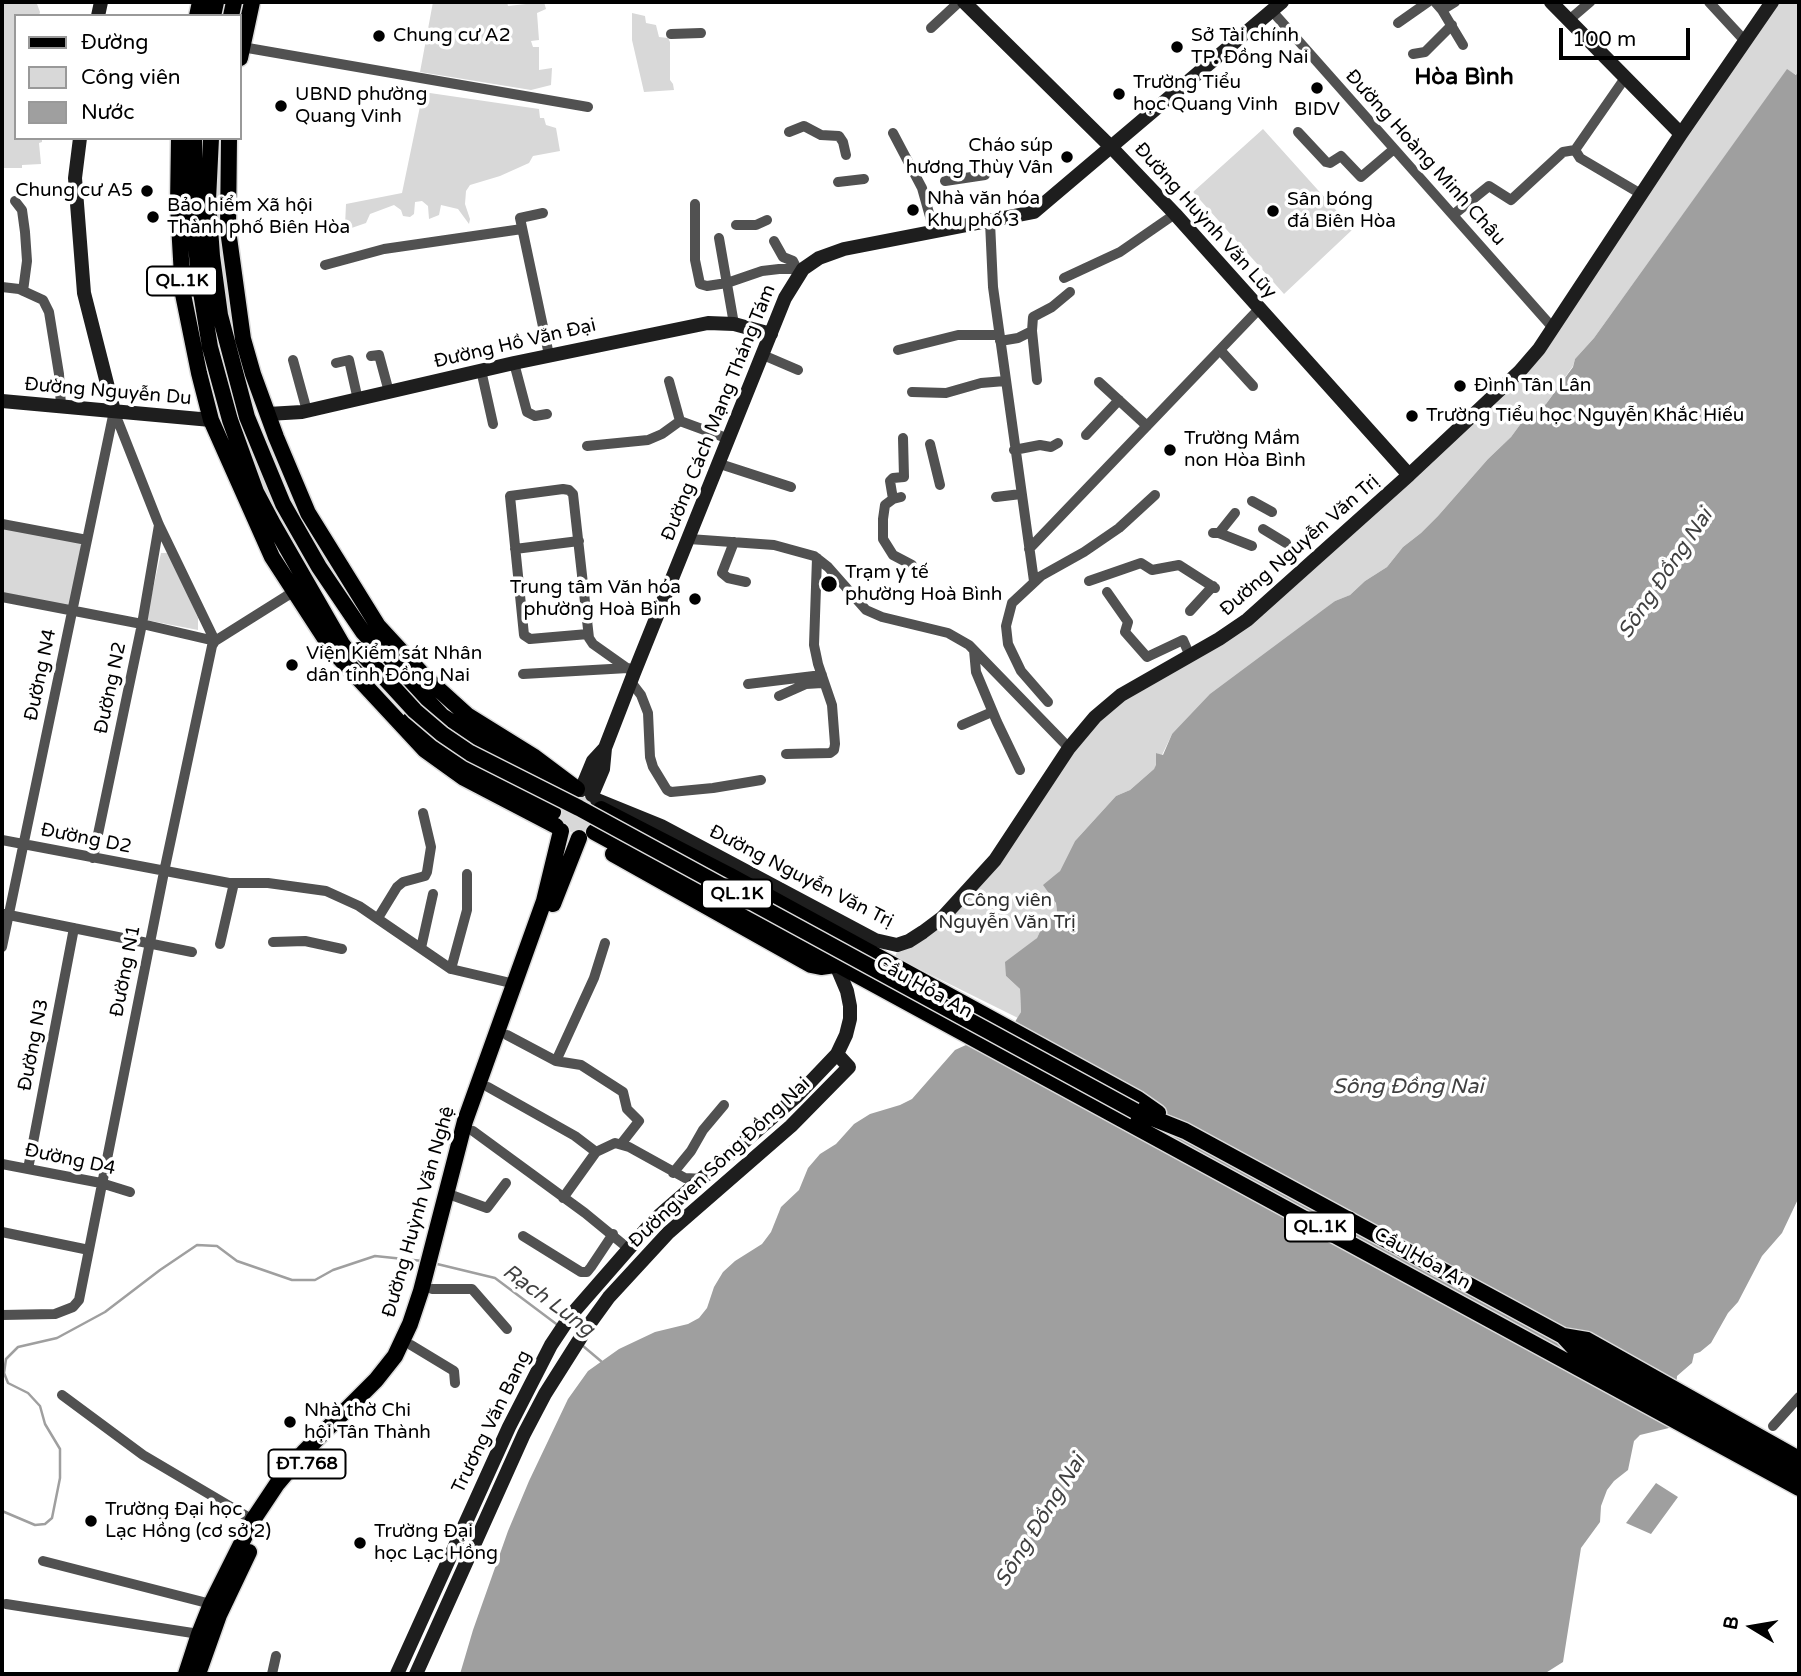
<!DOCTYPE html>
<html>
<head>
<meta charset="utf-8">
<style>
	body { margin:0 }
	#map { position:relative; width:1801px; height:1676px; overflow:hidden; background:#fff; font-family:"Varela Round",sans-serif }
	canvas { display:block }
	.frame { position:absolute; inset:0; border:4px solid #000; pointer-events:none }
	.legend { position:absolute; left:14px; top:14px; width:228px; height:126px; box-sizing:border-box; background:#fff; border:2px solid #999; margin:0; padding:9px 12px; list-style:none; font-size:21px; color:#000 }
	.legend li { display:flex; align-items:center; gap:14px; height:35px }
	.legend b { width:35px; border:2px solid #999 }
	.north { position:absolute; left:1717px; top:1592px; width:70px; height:70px; -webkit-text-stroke:5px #fff; paint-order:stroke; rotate:281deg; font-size:19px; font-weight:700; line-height:28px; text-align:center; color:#000 }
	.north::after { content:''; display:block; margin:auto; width:24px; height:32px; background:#000; clip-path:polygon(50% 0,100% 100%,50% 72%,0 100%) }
	.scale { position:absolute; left:1559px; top:28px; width:131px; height:32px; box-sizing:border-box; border:4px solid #000; border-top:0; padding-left:9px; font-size:21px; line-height:24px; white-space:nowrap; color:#000; -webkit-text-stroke:5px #fff; paint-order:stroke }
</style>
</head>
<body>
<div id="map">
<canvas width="1801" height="1676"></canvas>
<div class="frame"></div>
<ul class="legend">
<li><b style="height:9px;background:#000"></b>Đường</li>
<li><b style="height:19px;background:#d8d8d8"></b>Công viên</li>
<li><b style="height:19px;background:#9f9f9f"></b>Nước</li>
</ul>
<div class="north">B</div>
<div class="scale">100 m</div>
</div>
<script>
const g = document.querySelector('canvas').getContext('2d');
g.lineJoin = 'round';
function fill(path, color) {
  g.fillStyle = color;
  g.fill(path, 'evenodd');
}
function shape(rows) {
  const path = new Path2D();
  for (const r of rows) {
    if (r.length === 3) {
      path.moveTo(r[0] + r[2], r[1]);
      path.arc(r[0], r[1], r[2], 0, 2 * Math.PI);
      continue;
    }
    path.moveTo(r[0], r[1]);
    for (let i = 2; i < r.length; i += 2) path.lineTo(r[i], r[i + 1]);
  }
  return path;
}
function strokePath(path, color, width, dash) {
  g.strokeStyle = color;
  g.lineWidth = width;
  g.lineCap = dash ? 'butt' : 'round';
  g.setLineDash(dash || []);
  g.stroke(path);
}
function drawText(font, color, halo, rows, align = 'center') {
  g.font = font + ' "Varela Round",sans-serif';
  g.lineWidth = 7;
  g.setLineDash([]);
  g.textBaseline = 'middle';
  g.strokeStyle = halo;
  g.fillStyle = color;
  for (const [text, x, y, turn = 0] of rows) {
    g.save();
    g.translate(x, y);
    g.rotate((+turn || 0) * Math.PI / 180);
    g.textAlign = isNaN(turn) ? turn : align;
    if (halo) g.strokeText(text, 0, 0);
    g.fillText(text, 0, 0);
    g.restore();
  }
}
fill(shape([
	[2,2,37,4,40,12,39,16,16,16,16,138,42,138,42,142,39,143,41,164,22,165,22,168,2,168],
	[433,2,507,2,508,6,544,2,546,9,537,13,539,40,531,41,533,47,539,47,539,70,552,68,551,85,531,90,420,72],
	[1778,2,1799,2,1799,71,1797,75,1787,70,1594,338,1575,359,1573,366,1546,404,1522,422,1511,437,1488,459,1438,516,1421,533,1403,547,1387,567,1365,581,1350,595,1335,601,1172,734,1162,755,1156,753,1156,766,1154,769,1130,790,1116,796,1075,841,1060,871,1052,880,1057,913,1044,923,1037,938,1026,948,1006,976,1020,989,1021,1012,1018,1018,895,957,898,949,920,941,943,926,976,889,1086,734,1125,698,1193,660,1508,391,1645,197],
	[632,13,645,16,646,23,656,25,659,37,668,38,670,42,670,80,673,84,674,90,644,92,632,40],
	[423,92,539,109,540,118,544,118,546,125,556,128,560,151,533,156,529,163,500,176,470,185,466,191,465,204,470,219,469,224,458,209,441,205,439,215,429,219,428,206,422,201,415,202,414,214,410,217,403,216,401,210,394,205,370,214,366,223,337,233,335,226,345,226,346,204,402,193],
	[1263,129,1353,229,1284,294,1193,192],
	[216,138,224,138,250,381,242,384,224,312,214,201],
	[257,457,302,549,295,553,277,521,250,459],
	[2,527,83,543,70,606,2,593],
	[161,553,167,553,176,569,198,618,198,630,146,620],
	[577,814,19]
]), '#d8d8d8');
fill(shape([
	[1787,69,1796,75,1799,71,1799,1197,1782,1233,1762,1256,1738,1302,1728,1313,1711,1343,1700,1352,1694,1354,1692,1363,1677,1376,1673,1427,1640,1435,1634,1441,1628,1470,1614,1481,1607,1490,1601,1506,1600,1522,1581,1548,1563,1662,1544,1674,460,1674,473,1630,508,1531,529,1481,568,1399,588,1371,619,1349,655,1332,688,1324,699,1318,707,1308,714,1287,723,1272,735,1261,762,1244,771,1232,781,1207,799,1190,808,1168,820,1154,836,1144,854,1124,870,1114,900,1105,912,1099,955,1050,966,1045,982,1042,1013,1025,1021,1012,1020,989,1006,976,1005,962,1037,938,1044,923,1057,913,1056,903,1043,885,1060,871,1075,841,1116,796,1130,790,1154,769,1156,765,1156,753,1163,755,1172,734,1210,694,1335,601,1350,595,1365,581,1387,567,1403,547,1421,533,1438,516,1488,459,1511,437,1522,422,1546,404,1573,367,1575,359,1594,338],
	[1656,1483,1678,1497,1651,1534,1626,1523]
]), '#9f9f9f');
strokePath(shape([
	[433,1263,495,1278,559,1326],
	[583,1346,602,1362],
	[2,1511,35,1525,45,1524,52,1518,60,1478,60,1449,45,1424,40,1406,28,1393,8,1383,4,1373,6,1359,18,1347,57,1338,105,1312,160,1270,197,1245,217,1246,237,1261,292,1280,315,1280,333,1270,375,1256,423,1261]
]), '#9f9f9f', 2.5);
const primary = shape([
	[197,16,200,2],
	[213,16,216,2],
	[231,16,234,2],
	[240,58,252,2],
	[179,138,178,206,183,294,199,373,211,420,272,557,333,651,425,750,464,778,556,826],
	[194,138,194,219,199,280,210,347,230,420,256,492,273,524,342,644,359,665],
	[211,138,208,200,212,256,220,315,247,417,283,504,319,567,363,632,442,716,565,793],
	[229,138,228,230,243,339,253,374,276,437,308,513,378,626,425,677,467,715,533,756,577,789],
	[410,720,426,735,469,764,553,812],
	[601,809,729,875,1138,1099,1158,1113],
	[594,832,1799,1488],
	[613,854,811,965,821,967,835,965],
	[553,904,579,838],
	[1135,1111,1185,1131,1563,1336,1587,1340,1799,1459],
	[1563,1336,1576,1350,1799,1471],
	[186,1674,199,1634,211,1604,253,1520,277,1484,304,1452,376,1380,395,1356,410,1324,421,1291,465,1121,544,901,561,831],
	[198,1674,219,1615,249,1552]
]);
strokePath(primary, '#dbdbdb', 19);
strokePath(shape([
	[1435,2,1442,10,1455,2],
	[1709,2,1745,41],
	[1442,10,1463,45],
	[1272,11,1553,328],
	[1569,20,1590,2],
	[1398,23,1428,2],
	[931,28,959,2],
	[671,34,701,33],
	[242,47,588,107],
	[1413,54,1425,52,1452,25],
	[1625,78,1575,150,1580,158,1641,194],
	[789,132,804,126,821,135,839,136,843,142,846,155],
	[1298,132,1326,162,1330,163,1341,156,1361,177,1394,149],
	[893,133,922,188,934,231],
	[945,181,985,175],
	[838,182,864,179],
	[15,201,22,210,25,232,27,261,23,291],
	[695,204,695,260,700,284,707,286,727,283,762,271,779,269,803,269],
	[543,213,520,218,549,355],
	[1453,215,1489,186,1511,200,1563,152,1575,150],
	[990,222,993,287,1034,581],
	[736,225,756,225,767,220],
	[719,238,734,324],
	[774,241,783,257,793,261,797,269],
	[325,265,384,249,522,229],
	[1064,278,1120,252,1175,214],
	[2,287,19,289,43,300,49,312,59,374,61,406],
	[1032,331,1037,380],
	[1000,341,1018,338,1032,331,1033,317,1052,307,1070,292],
	[898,350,958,335,999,335],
	[1220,350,1253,386],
	[763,355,798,370],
	[371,356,379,355,389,392],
	[293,360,307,411],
	[336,363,349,360,358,400],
	[514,363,527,412,535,416,547,414],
	[481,370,493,424],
	[669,381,680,421],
	[1099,382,1147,426],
	[912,392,946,393,981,383,1005,381],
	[114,411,159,525,215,641],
	[1086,435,1119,400],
	[930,444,940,485],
	[587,446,648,440,662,434,680,421,729,439],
	[1014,450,1040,445,1051,447,1058,443],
	[720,464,791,487],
	[901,497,893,499,885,505,883,519,883,539,893,555,912,565],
	[996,497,1021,494],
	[893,499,890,481,893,478,904,477,903,438],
	[1252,501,1272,512],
	[2,524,87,540],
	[1263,529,1286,543],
	[1213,533,1219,533,1252,546],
	[1219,533,1235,513],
	[689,539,774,545,814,556,828,567,866,610,882,617,948,633,969,645,1069,748],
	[734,542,722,573,728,578,746,582],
	[515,549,579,541],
	[1029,549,1259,309],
	[1089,581,1141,563,1152,570,1179,565,1215,588],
	[1107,592,1128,622,1125,632,1147,657,1183,640,1190,656],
	[2,597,142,624,215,641,293,592],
	[1190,611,1213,586],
	[588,634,530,639,524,635,510,496,563,489,569,490,573,494,589,638,593,644,634,673],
	[974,650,976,672,997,722,1020,770],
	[523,674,628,668],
	[631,682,641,695,648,713,650,757,653,767,667,790,671,792,713,788,761,780],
	[748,684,822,675],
	[779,696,806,684,822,683],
	[1048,702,1021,671,1008,644,1006,626,1012,603,1041,576,1084,552,1119,528,1155,495],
	[962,725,992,712],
	[786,754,830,753,834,750,835,744,832,705,818,664,814,645,817,558],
	[2,840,229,883,268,883,326,891,359,906,451,969,515,984],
	[93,858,142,624,159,525],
	[4,914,192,952],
	[378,918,397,887,403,882,425,876,427,872,431,847,423,813],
	[273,942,305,941,342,949],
	[220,944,234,883],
	[2,947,114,411],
	[421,948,433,894],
	[451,969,467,910,467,874],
	[507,1035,556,1061,581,1065,623,1092,627,1109,639,1121,621,1144],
	[556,1061,594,978,605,943],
	[488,1087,575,1136,596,1152],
	[473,1131,585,1213,624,1245,630,1246,633,1242],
	[2,1164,101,1183,130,1192],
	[28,1169,74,928],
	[673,1173,691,1151,703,1130,724,1105],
	[454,1196,487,1208,506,1183],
	[563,1198,596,1152,615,1143,629,1147,685,1178,704,1179],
	[2,1232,89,1250],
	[523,1236,581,1272,587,1272,591,1267,613,1234],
	[432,1289,472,1289,507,1329],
	[2,1315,55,1314,73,1307,79,1300,164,872,212,646,215,641],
	[411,1345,454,1371,455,1383],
	[62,1395,143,1455,253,1520],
	[1773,1426,1799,1397],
	[43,1561,211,1604],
	[6,1604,199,1634],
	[272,1674,276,1656]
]), '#515151', 10);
strokePath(shape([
	[964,2,1112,148,1175,214,1409,475],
	[1551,2,1681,134],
	[98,16,101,2],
	[80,138,75,178,84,293,114,411],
	[2,401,211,420],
	[268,414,302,412,514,363,708,323,734,324,771,334],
	[581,790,593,761,605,748],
	[592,795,603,769,605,748,634,673,785,298,803,269,819,258,844,249,1034,212,1282,2],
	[597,800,661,826,875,940,897,945,909,941,923,932,943,917,995,860,1069,748,1095,717,1121,695,1219,639,1247,620,1409,475,1520,371,1539,349,1681,134,1772,2],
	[397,1674,509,1427,551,1345,571,1315,654,1220,797,1096,837,1054,846,1035,850,1019,850,1006,847,991,836,965],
	[416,1674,524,1434,545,1394,588,1326,609,1297,668,1233,791,1126,849,1067,837,1054]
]), '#1e1e1e', 14);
strokePath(primary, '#000', 16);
const primaryBridge = shape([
	[359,650,415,711,442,734,470,753,579,808,1135,1111]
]);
strokePath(primaryBridge, '#dbdbdb', 19, []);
strokePath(primaryBridge, '#000', 16);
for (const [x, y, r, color] of [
	[379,36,7,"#000"],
	[1177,47,7,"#000"],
	[1317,88,7,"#000"],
	[1119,94,7,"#000"],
	[281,106,7,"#000"],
	[1067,157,7,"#000"],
	[147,191,7,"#000"],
	[913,210,7,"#000"],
	[1273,211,7,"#000"],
	[153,217,7,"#000"],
	[1460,386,7,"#000"],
	[1412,416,7,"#000"],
	[1170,450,7,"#000"],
	[829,584,9,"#000"],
	[695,599,7,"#000"],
	[292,665,7,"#000"],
	[290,1422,7,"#000"],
	[91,1521,7,"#000"],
	[360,1543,7,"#000"]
]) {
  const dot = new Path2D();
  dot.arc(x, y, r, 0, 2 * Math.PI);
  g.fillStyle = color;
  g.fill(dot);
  strokePath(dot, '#fff', 2.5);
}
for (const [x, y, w] of [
	[182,281,70],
	[737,894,70],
	[1320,1227,70],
	[307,1464,77]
]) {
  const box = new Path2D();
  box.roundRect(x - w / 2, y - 14.5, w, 29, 5);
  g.fillStyle = '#fff';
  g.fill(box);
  strokePath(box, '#000', 2);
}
drawText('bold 18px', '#000', null, [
	["QL.1K",182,281],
	["QL.1K",737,894],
	["QL.1K",1320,1227],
	["ĐT.768",307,1464]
]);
drawText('19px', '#000', '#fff', [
	["Chung cư A2",393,36],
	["Sở Tài chính",1191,36],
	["TP. Đồng Nai",1191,58],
	["Trường Tiểu",1133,83],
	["học Quang Vinh",1133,105],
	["UBND phường",295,95],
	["Quang Vinh",295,117],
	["BIDV",1317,110,"center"],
	["Cháo súp",1053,146,"right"],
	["hương Thùy Vân",1053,168,"right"],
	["Chung cư A5",133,191,"right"],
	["Nhà văn hóa",927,199],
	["Khu phố 3",927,221],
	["Sân bóng",1287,200],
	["đá Biên Hòa",1287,222],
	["Bảo hiểm Xã hội",167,206],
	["Thành phố Biên Hòa",167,228],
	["Đình Tân Lân",1474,386],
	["Trường Tiểu học Nguyễn Khắc Hiếu",1426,416],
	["Trường Mầm",1184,439],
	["non Hòa Bình",1184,461],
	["Trạm y tế",845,573],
	["phường Hoà Bình",845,595],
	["Trung tâm Văn hóa",681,588,"right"],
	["phường Hoà Bình",681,610,"right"],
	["Viện Kiểm sát Nhân",306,654],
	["dân tỉnh Đồng Nai",306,676],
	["Nhà thờ Chi",304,1411],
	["hội Tân Thành",304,1433],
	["Trường Đại học",105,1510],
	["Lạc Hồng (cơ sở 2)",105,1532],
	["Trường Đại",374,1532],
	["học Lạc Hồng",374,1554]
], 'left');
drawText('19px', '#000', '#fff', [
	["Đường Hoàng Minh Châu",1425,158,48],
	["Đường Huỳnh Văn Lũy",1205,221,48],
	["Đường Hồ Văn Đại",515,344,-13],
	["Đường Nguyễn Du",108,392,5],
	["Đường Cách Mạng Tháng Tám",719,413,-68],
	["Đường Nguyễn Văn Trị",1300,546,-41],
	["Đường N4",41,675,-78],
	["Đường N2",111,688,-78],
	["Đường D2",86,839,11],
	["Đường Nguyễn Văn Trị",801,877,27],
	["Đường N1",126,971,-79],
	["Cầu Hóa An",924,988,29],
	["Đường N3",34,1045,-79],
	["Đường D4",70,1160,12],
	["Đường ven Sông Đồng Nai",720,1163,-43],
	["Đường Huỳnh Văn Nghệ",419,1212,-74],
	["Cầu Hóa An",1422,1259,29],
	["Trương Văn Bang",492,1422,-64]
]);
drawText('19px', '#2f2f2f', '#fff', [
	["Công viên",1007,901],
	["Nguyễn Văn Trị",1007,923]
]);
drawText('italic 21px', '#404040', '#fff', [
	["Sông Đồng Nai",1666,574,-56],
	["Sông Đồng Nai",1408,1087],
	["Rạch Lung",548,1301,36],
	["Sông Đồng Nai",1041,1521,-58]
]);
drawText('bold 23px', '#000', '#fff', [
	["Hòa Bình",1464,78]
]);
</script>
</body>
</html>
